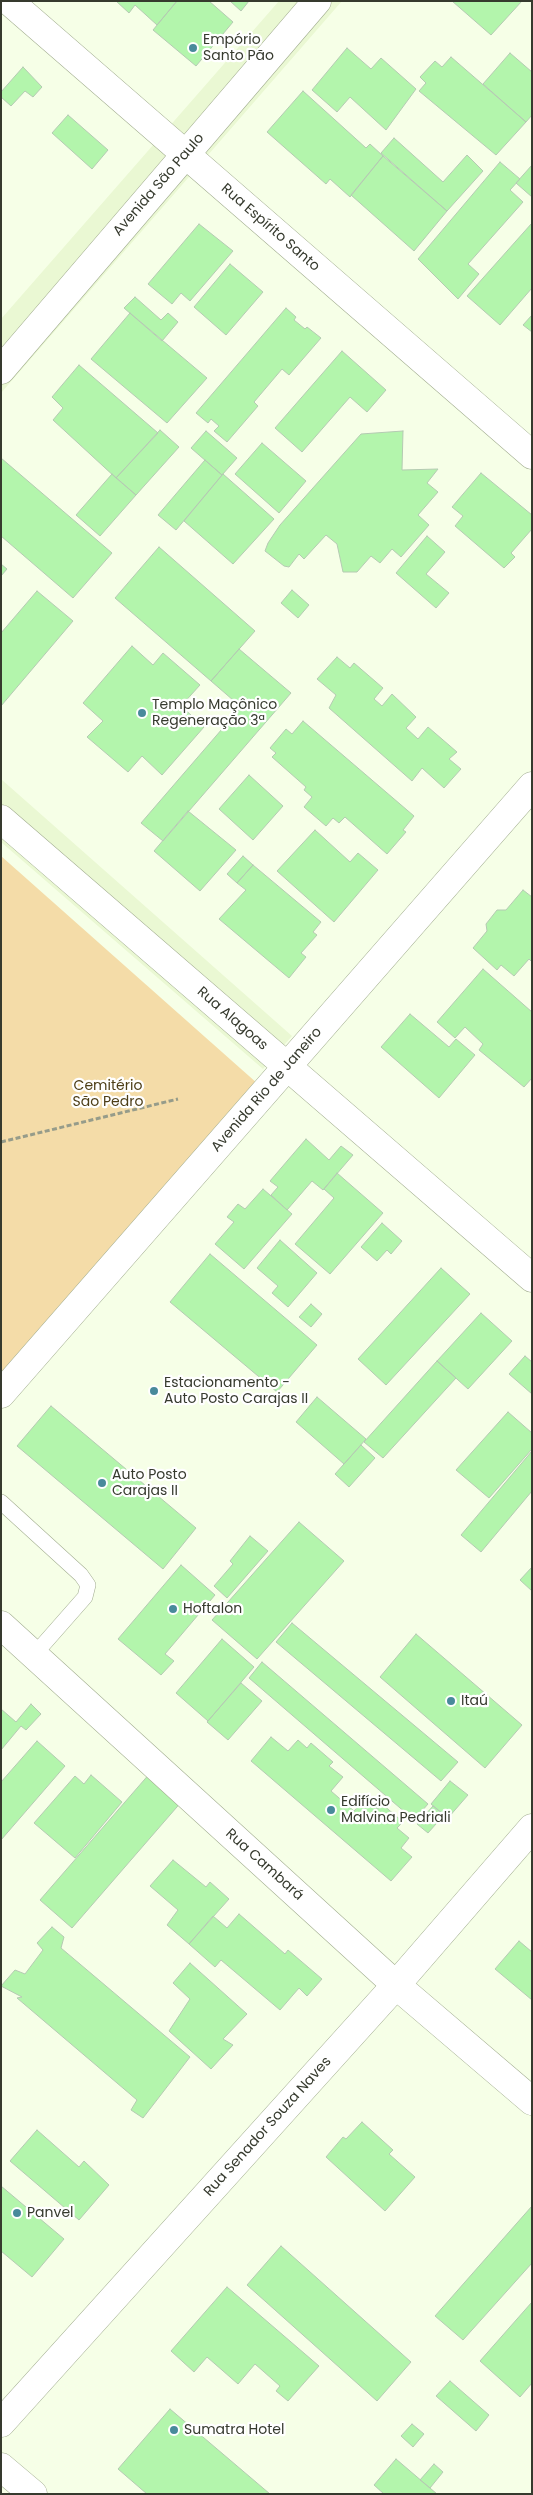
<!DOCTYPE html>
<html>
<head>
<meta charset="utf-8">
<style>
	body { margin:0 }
	#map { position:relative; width:533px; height:2495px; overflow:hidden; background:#f6ffe7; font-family:Poppins,sans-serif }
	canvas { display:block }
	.frame { position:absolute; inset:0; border:2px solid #363a2e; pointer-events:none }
</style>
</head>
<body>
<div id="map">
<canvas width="533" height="2495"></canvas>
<div class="frame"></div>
</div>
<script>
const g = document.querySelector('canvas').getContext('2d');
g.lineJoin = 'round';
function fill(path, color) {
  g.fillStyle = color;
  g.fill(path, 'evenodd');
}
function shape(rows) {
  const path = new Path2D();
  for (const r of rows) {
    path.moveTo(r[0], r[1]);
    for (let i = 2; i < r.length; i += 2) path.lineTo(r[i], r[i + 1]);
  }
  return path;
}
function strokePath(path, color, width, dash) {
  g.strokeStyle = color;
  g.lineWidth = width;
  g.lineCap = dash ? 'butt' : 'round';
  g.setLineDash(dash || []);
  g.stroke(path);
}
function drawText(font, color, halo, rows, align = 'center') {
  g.font = font + ' Poppins,sans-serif';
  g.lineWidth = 4.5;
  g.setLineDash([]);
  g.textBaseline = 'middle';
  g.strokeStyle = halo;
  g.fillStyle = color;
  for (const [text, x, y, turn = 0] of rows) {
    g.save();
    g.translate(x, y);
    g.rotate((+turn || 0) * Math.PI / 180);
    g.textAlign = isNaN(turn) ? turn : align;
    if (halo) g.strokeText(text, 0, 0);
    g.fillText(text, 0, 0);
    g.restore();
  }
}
fill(shape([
	[279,1,342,1,1,393,1,319],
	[1,779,292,1036,263,1069,1,842]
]), '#eaf8d3');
fill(shape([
	[1,856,258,1084,1,1379]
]), '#f4dca8');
const building = shape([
	[116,1,177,1,157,25,135,5,129,13,116,1],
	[177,1,209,1,233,22,196,66,153,30,177,1],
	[230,1,249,1,241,11,230,1],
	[452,1,522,1,491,35,452,1],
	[347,48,371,69,381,58,416,89,386,130,350,97,337,112,312,90,347,48],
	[510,53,532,72,532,115,526,122,483,84,510,53],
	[451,57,526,122,496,155,419,91,426,83,420,77,435,61,442,67,451,57],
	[23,67,42,87,33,97,25,91,11,106,1,97,1,92,23,67],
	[303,91,366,148,370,144,383,156,350,197,330,179,326,184,267,132,303,91],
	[68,115,108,150,92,169,52,133,68,115],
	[394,138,443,182,467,155,483,171,447,211,381,153,394,138],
	[383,156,447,211,414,251,351,195,383,156],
	[500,162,520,179,510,190,523,202,468,264,479,274,458,299,418,259,500,162],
	[532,165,532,197,516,183,532,165],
	[532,223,532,288,500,325,467,296,532,223],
	[199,224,233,251,190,301,181,293,172,304,148,284,199,224],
	[230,264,263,292,226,335,194,307,230,264],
	[135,297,161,320,168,313,178,322,162,341,124,308,135,297],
	[286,308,296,317,294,320,305,329,307,327,321,338,289,375,282,369,254,402,258,406,227,442,214,431,219,426,211,419,208,423,196,413,286,308],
	[130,313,207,378,167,423,91,359,130,313],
	[532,315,532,332,523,325,532,315],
	[342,351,386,390,367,412,350,397,302,452,275,428,342,351],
	[79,365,158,433,116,478,53,420,63,408,52,397,79,365],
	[160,430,179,447,136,495,116,478,160,430],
	[206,431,237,458,222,475,191,448,206,431],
	[403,431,402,470,438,469,427,483,438,492,418,515,429,525,401,557,392,549,380,563,371,556,357,572,343,572,337,544,326,535,304,559,299,554,289,567,284,566,265,551,268,543,280,525,361,434,403,431],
	[262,443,306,481,279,513,235,474,262,443],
	[1,458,112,553,73,598,1,536,1,458],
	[205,460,222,475,176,530,158,515,205,460],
	[481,473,532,515,532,529,511,553,515,557,504,568,455,526,463,516,452,507,481,473],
	[112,474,136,495,100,536,76,515,112,474],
	[223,474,274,519,233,564,184,521,223,474],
	[427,536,445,552,426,574,449,593,436,608,396,573,427,536],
	[159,547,255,631,211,681,115,598,159,547],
	[1,564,7,569,1,576,1,564],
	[292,590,309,605,298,618,281,603,292,590],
	[37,591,73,621,1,706,1,633,37,591],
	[132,646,153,665,163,653,200,685,181,706,204,727,162,775,142,756,128,772,87,737,103,721,83,703,132,646],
	[239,649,291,693,163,841,141,823,241,707,211,681,239,649],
	[337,657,350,668,354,663,383,688,374,699,382,706,392,694,416,717,406,728,418,739,428,727,457,752,449,759,461,769,444,788,422,768,412,781,329,708,336,695,317,679,337,657],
	[303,721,414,816,403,830,406,832,387,854,345,817,339,823,333,818,326,826,304,807,312,797,304,790,306,787,272,757,276,753,270,748,286,729,292,734,303,721],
	[249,775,283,806,253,840,219,809,249,775],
	[188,811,236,850,200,891,154,851,188,811],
	[315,830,350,862,358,853,378,870,334,922,277,871,315,830],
	[243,856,253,865,237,883,227,874,243,856],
	[253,865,321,922,313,932,317,935,301,953,306,957,289,978,219,919,246,890,237,883,253,865],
	[523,890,532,897,532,962,529,959,514,976,501,965,497,970,473,948,487,931,486,924,497,910,506,910,523,890],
	[483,969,532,1012,532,1078,524,1087,479,1050,483,1044,465,1027,455,1038,437,1022,483,969],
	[410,1014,449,1047,456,1039,475,1055,439,1098,381,1047,410,1014],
	[306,1139,329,1160,341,1146,353,1155,323,1190,312,1181,287,1210,271,1195,278,1187,270,1181,306,1139],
	[337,1173,383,1213,330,1274,295,1244,334,1198,324,1189,337,1173],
	[263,1189,292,1214,244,1269,215,1244,234,1222,227,1217,238,1204,245,1209,263,1189],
	[382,1223,402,1241,391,1254,387,1250,377,1261,361,1247,382,1223],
	[280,1240,317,1273,288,1307,272,1293,278,1286,257,1268,280,1240],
	[210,1254,317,1345,277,1392,170,1302,210,1254],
	[441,1268,470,1294,386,1385,358,1359,441,1268],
	[311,1304,322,1314,311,1327,299,1317,311,1304],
	[481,1313,512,1341,468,1389,437,1361,481,1313],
	[525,1356,532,1362,532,1394,509,1374,525,1356],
	[437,1361,456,1378,383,1458,364,1442,437,1361],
	[317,1397,366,1439,344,1464,296,1422,317,1397],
	[51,1406,196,1528,163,1569,17,1446,51,1406],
	[508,1412,532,1433,532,1449,489,1498,456,1470,508,1412],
	[361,1445,375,1458,349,1487,335,1474,361,1445],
	[532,1451,532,1491,481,1552,461,1535,532,1451],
	[299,1522,344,1561,257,1659,212,1620,299,1522],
	[250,1536,268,1551,227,1598,214,1586,233,1564,230,1561,250,1536],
	[181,1565,215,1595,165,1654,174,1661,161,1675,118,1639,181,1565],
	[532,1567,532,1591,520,1580,532,1567],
	[292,1623,458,1762,441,1781,276,1642,292,1623],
	[416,1634,522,1725,485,1768,380,1677,416,1634],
	[222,1639,254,1667,208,1721,176,1693,222,1639],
	[262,1662,428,1804,414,1820,249,1678,262,1662],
	[241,1683,262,1701,228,1740,207,1722,241,1683],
	[31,1704,41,1714,26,1730,21,1726,1,1750,1,1709,16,1722,31,1704],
	[271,1737,288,1751,298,1740,307,1748,311,1743,333,1762,329,1766,343,1777,331,1791,354,1811,365,1799,378,1809,382,1804,403,1822,397,1828,409,1838,401,1848,412,1857,391,1881,251,1761,271,1737],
	[37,1741,65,1766,1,1840,1,1782,37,1741],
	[151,1772,183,1800,72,1928,40,1900,151,1772],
	[91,1775,122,1802,75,1858,34,1823,75,1776,84,1784,91,1775],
	[450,1781,468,1795,448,1818,431,1804,450,1781],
	[433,1806,444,1815,428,1833,417,1824,433,1806],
	[173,1860,206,1887,210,1882,229,1899,189,1944,167,1925,178,1910,150,1886,173,1860],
	[239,1914,285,1954,288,1950,322,1979,307,1996,299,1988,280,2010,221,1960,215,1967,189,1944,213,1916,227,1928,239,1914],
	[52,1927,64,1937,61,1948,190,2057,143,2118,131,2110,137,2100,17,1998,22,1997,1,1986,15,1970,25,1974,43,1950,37,1943,52,1927],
	[519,1941,532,1952,532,2000,495,1969,519,1941],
	[190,1963,247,2014,223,2039,233,2045,211,2069,169,2031,190,1999,173,1983,190,1963],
	[362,2122,393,2150,389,2154,415,2177,385,2211,326,2157,343,2137,346,2139,362,2122],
	[37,2130,79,2167,84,2161,109,2185,79,2220,10,2161,37,2130],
	[1,2186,64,2239,32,2277,1,2251,1,2186],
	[532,2206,532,2263,463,2340,435,2316,532,2206],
	[281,2246,411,2362,377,2401,247,2285,281,2246],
	[227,2287,319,2366,288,2401,276,2391,280,2386,255,2364,238,2384,207,2357,194,2372,171,2351,227,2287],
	[532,2302,532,2383,520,2397,480,2361,532,2302],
	[450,2381,489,2415,476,2431,436,2396,450,2381],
	[170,2409,270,2494,147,2494,118,2469,170,2409],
	[412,2424,424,2434,413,2447,401,2436,412,2424],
	[396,2459,437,2494,384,2494,374,2485,396,2459],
	[434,2464,443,2472,430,2488,420,2480,434,2464]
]);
fill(building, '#b3f5ac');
strokePath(building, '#b4cab2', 1);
const lane = shape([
	[1,1502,81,1575,88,1585,85,1597,34,1655]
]);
const street = shape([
	[1,1625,396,1985,532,2101]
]);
const secondary = shape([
	[9,1,532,455],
	[1,370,317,1],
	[1,819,532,1278],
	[1,1394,532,786],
	[1,2423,396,1985,532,1828]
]);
const primary = shape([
	[1,2467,33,2494]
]);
strokePath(lane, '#a1ac8f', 16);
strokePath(street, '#a1ac8f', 29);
strokePath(secondary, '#a1ac8f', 29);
strokePath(primary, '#a1ac8f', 29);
strokePath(shape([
	[1,1142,178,1099]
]), '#969c8a', 3, [5, 2.5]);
strokePath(lane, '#fff', 15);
strokePath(street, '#fff', 28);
strokePath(secondary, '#fff', 28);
strokePath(primary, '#fff', 28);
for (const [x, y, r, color] of [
	[193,48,5,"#488a9b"],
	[142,713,5,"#488a9b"],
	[154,1391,5,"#488a9b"],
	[102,1483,5,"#488a9b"],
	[173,1609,5,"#488a9b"],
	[451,1701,5,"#488a9b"],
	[331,1810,5,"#488a9b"],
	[17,2213,5,"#488a9b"],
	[174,2430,5,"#488a9b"]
]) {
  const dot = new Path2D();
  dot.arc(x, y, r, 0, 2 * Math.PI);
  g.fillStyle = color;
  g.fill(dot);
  strokePath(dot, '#fff', 2);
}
drawText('14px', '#363a2e', '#fff', [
	["Empório",203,40],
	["Santo Pão",203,56],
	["Templo Maçônico",152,705],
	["Regeneração 3ª",152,721],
	["Estacionamento -",164,1383],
	["Auto Posto Carajas II",164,1399],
	["Auto Posto",112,1475],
	["Carajas II",112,1491],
	["Hoftalon",183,1609],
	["Itaú",461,1701],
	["Edifício",341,1802],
	["Malvina Pedriali",341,1818],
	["Panvel",27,2213],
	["Sumatra Hotel",184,2430]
], 'left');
drawText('14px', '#363a2e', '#fff', [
	["Avenida São Paulo",159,185,-49],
	["Rua Espírito Santo",270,228,41],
	["Rua Alagoas",232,1019,41],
	["Avenida Rio de Janeiro",267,1090,-49],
	["Rua Cambará",264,1865,42],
	["Rua Senador Souza Naves",268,2127,-48]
]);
drawText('14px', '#4d3e17', '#fff', [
	["Cemitério",108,1086],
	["São Pedro",108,1102]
]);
</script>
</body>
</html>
